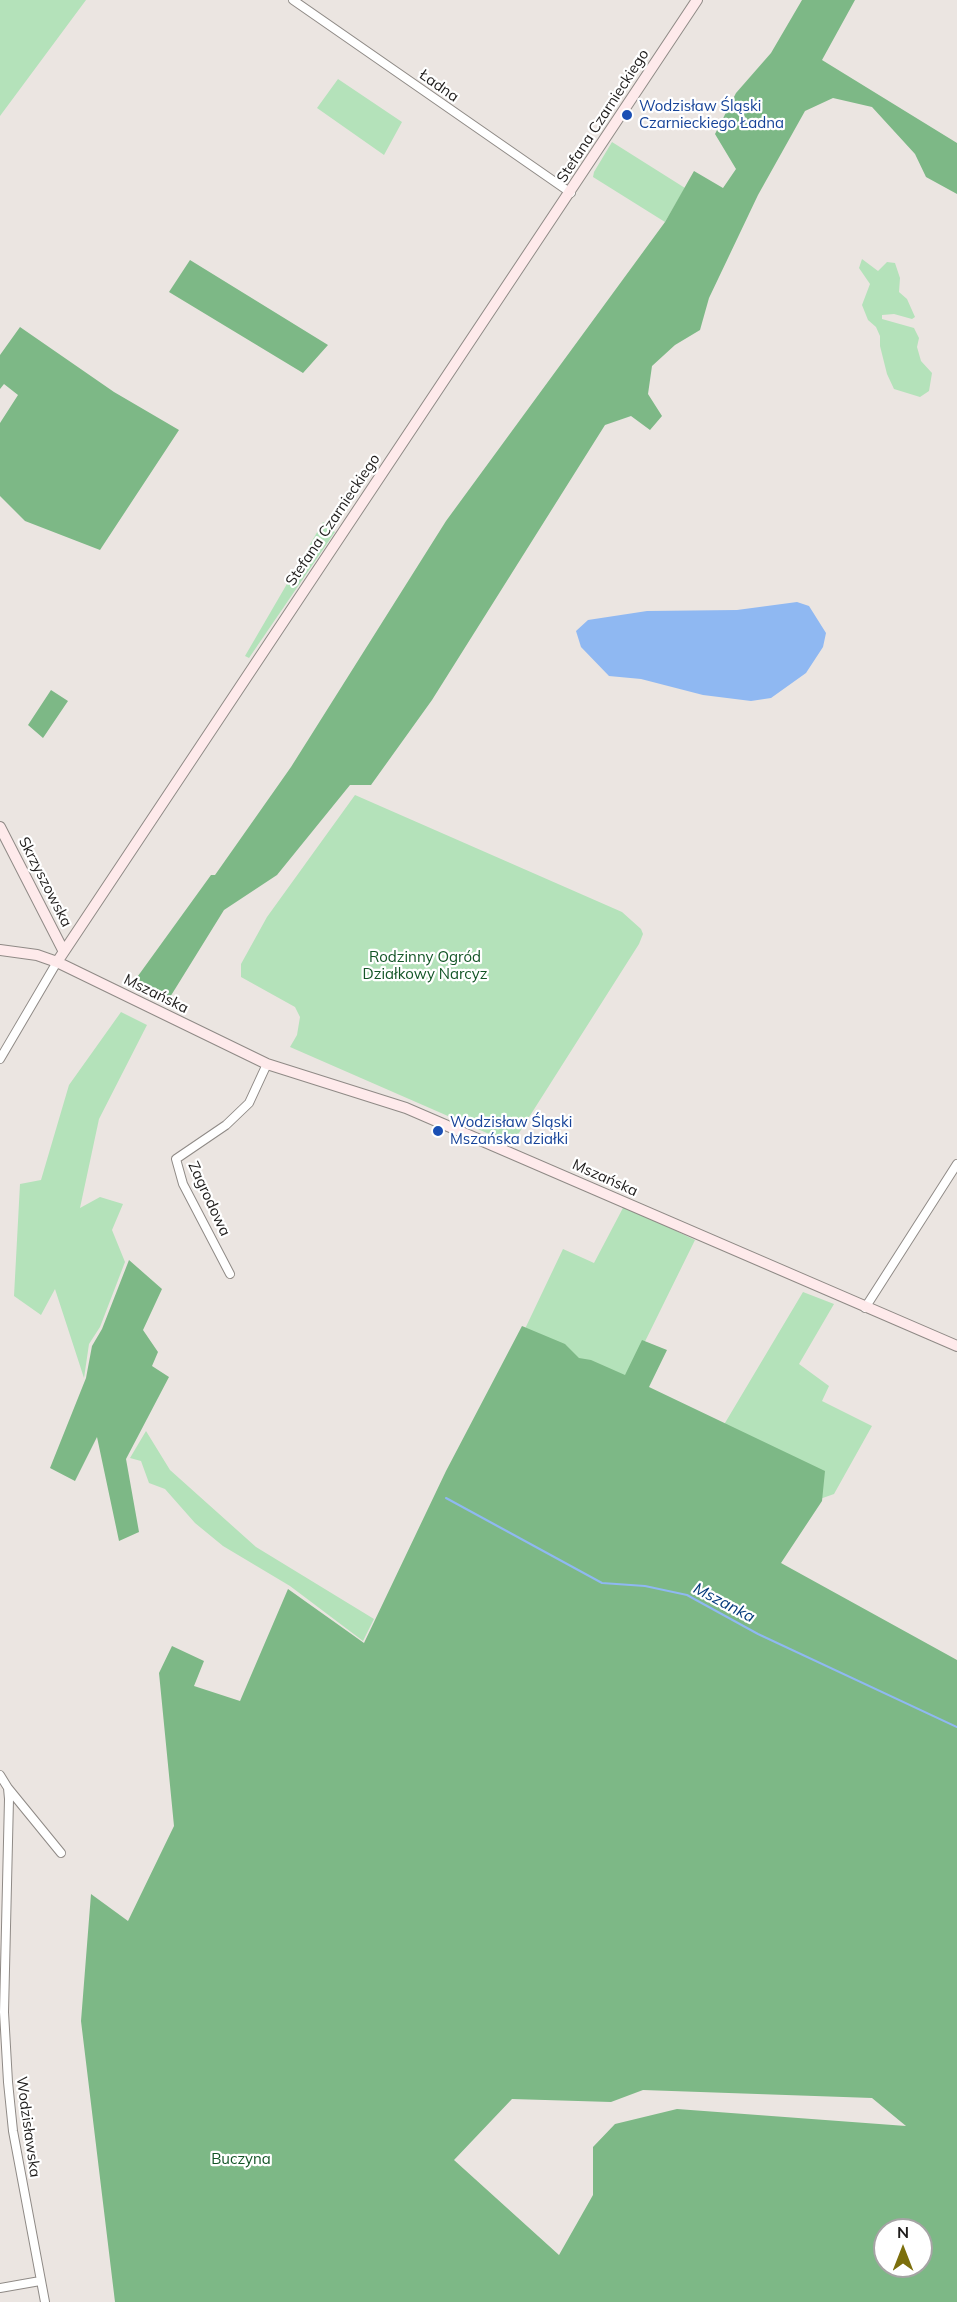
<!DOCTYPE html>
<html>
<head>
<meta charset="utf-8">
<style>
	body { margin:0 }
	#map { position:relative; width:957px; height:2302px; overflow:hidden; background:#ebe5e1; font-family:Mulish,sans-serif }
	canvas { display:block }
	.north { position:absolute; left:873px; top:2218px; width:60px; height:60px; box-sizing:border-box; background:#fff; border:2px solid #a5a4a4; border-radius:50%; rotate:0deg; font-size:16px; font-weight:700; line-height:24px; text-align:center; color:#1e1c1b }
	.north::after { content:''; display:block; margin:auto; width:21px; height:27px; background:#7c6f0d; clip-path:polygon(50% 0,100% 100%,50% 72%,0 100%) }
</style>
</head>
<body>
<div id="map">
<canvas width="957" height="2302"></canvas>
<div class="north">N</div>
</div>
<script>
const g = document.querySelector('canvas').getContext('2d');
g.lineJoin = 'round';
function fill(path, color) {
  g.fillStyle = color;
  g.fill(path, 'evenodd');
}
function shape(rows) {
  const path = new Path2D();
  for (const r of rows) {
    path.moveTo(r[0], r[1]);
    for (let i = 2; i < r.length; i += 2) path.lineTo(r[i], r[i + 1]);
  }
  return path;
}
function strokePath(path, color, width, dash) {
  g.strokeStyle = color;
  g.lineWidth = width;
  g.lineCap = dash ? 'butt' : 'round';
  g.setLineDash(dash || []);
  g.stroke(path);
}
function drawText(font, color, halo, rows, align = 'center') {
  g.font = font + ' Mulish,sans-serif';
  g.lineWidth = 4.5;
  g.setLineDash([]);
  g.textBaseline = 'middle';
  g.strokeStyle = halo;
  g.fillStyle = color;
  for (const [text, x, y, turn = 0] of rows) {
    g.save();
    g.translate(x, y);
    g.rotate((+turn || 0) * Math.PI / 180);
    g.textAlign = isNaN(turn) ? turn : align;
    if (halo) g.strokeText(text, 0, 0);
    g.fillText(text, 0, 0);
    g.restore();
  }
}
fill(shape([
	[0,0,86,0,0,116],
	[338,79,402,122,384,155,317,108],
	[612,142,685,188,665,222,593,177,594,172],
	[862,259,878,271,887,262,895,263,900,278,899,292,907,299,915,317,912,319,894,314,882,315,882,319,914,328,919,338,917,347,921,361,932,373,929,391,920,397,894,389,887,374,880,346,880,336,876,327,868,320,862,305,870,284,859,268],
	[323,522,335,532,249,658,245,656],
	[355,795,622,912,641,929,643,934,639,944,512,1144,290,1047,297,1035,300,1017,295,1007,241,977,241,964,267,917],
	[121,1012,147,1025,99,1119,80,1208,100,1197,123,1204,112,1230,125,1262,100,1327,89,1344,84,1378,55,1289,41,1315,14,1296,20,1184,41,1180,69,1085],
	[624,1206,695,1240,626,1380,523,1333,563,1249,594,1263],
	[803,1292,834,1304,799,1364,829,1386,822,1401,872,1426,834,1494,817,1500,722,1428],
	[146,1431,170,1470,256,1547,374,1619,363,1641,290,1586,223,1546,195,1523,165,1489,149,1483,141,1461,130,1458]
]), '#b4e2ba');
fill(shape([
	[802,0,855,0,822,60,957,143,957,194,926,177,915,154,872,107,833,98,805,111,758,195,709,298,700,330,675,345,652,366,648,394,662,416,650,430,631,416,605,425,432,700,371,785,350,785,277,875,224,910,167,1002,130,987,211,875,215,875,291,767,446,521,665,222,694,171,723,188,736,169,715,134,736,93,771,53],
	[190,260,328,345,303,373,169,292],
	[20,327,114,392,179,430,100,550,25,521,0,496,0,423,18,395,4,384,0,389,0,355],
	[51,690,68,701,43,738,28,725],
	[129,1260,162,1289,143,1330,158,1352,152,1366,169,1377,126,1459,139,1532,119,1541,97,1437,75,1481,50,1468,86,1378,92,1346,102,1329],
	[522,1326,565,1344,579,1358,591,1360,625,1375,642,1340,667,1350,649,1387,825,1471,822,1501,781,1563,957,1660,957,2302,115,2302,81,2021,91,1894,128,1921,174,1826,159,1673,172,1646,204,1661,194,1686,240,1701,288,1589,364,1643,446,1471],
	[643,2090,872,2098,906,2126,677,2109,615,2124,593,2147,593,2195,559,2255,454,2160,512,2099,611,2102],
	[885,2230,921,2230,921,2266,885,2266]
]), '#7db886');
fill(shape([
	[797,602,809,606,826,633,823,647,806,673,771,698,751,701,703,695,641,679,609,676,581,647,576,631,588,620,647,611,737,610]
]), '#8fb8f2');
strokePath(shape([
	[446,1498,602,1583,645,1586,687,1595,758,1634,957,1727]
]), '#8fb8f2', 2);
const street = shape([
	[293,0,571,193],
	[0,1059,57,962],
	[230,1274,183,1184,176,1159,226,1125,249,1103,267,1064],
	[865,1308,957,1164],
	[0,1775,8,1788,9,1799,4,2012,8,2082,13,2131,45,2302],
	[8,1788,61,1853],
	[0,2288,40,2281]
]);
const secondary = shape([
	[0,827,63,950],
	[0,950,37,955,57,962,267,1064,406,1108,957,1346],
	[57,962,697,0]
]);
strokePath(street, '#8f8a86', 10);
strokePath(secondary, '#8f8a86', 12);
strokePath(street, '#fff', 8);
strokePath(secondary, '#feeaeb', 10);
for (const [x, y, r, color] of [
	[627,115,6,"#1a4fb4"],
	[438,1131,6,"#1a4fb4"]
]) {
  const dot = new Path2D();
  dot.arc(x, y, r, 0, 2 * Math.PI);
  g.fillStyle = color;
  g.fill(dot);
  strokePath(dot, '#fff', 2);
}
drawText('15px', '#1e1c1b', '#fff', [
	["Ładna",439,86,35],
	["Stefana Czarnieckiego",603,116,-57],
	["Stefana Czarnieckiego",333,520,-56],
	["Skrzyszowska",45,882,63],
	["Mszańska",156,994,26],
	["Mszańska",605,1178,24],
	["Zagrodowa",209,1199,65],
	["Wodzisławska",28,2127,82]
]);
drawText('15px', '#164399', '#fff', [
	["Wodzisław Śląski",639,106],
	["Czarnieckiego Ładna",639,123],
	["Wodzisław Śląski",450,1122],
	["Mszańska działki",450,1139]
], 'left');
drawText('15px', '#135526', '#fff', [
	["Rodzinny Ogród",425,957],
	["Działkowy Narcyz",425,974],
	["Buczyna",241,2159]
]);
drawText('italic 16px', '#03387a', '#fff', [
	["Mszanka",724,1603,28]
]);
</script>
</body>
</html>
